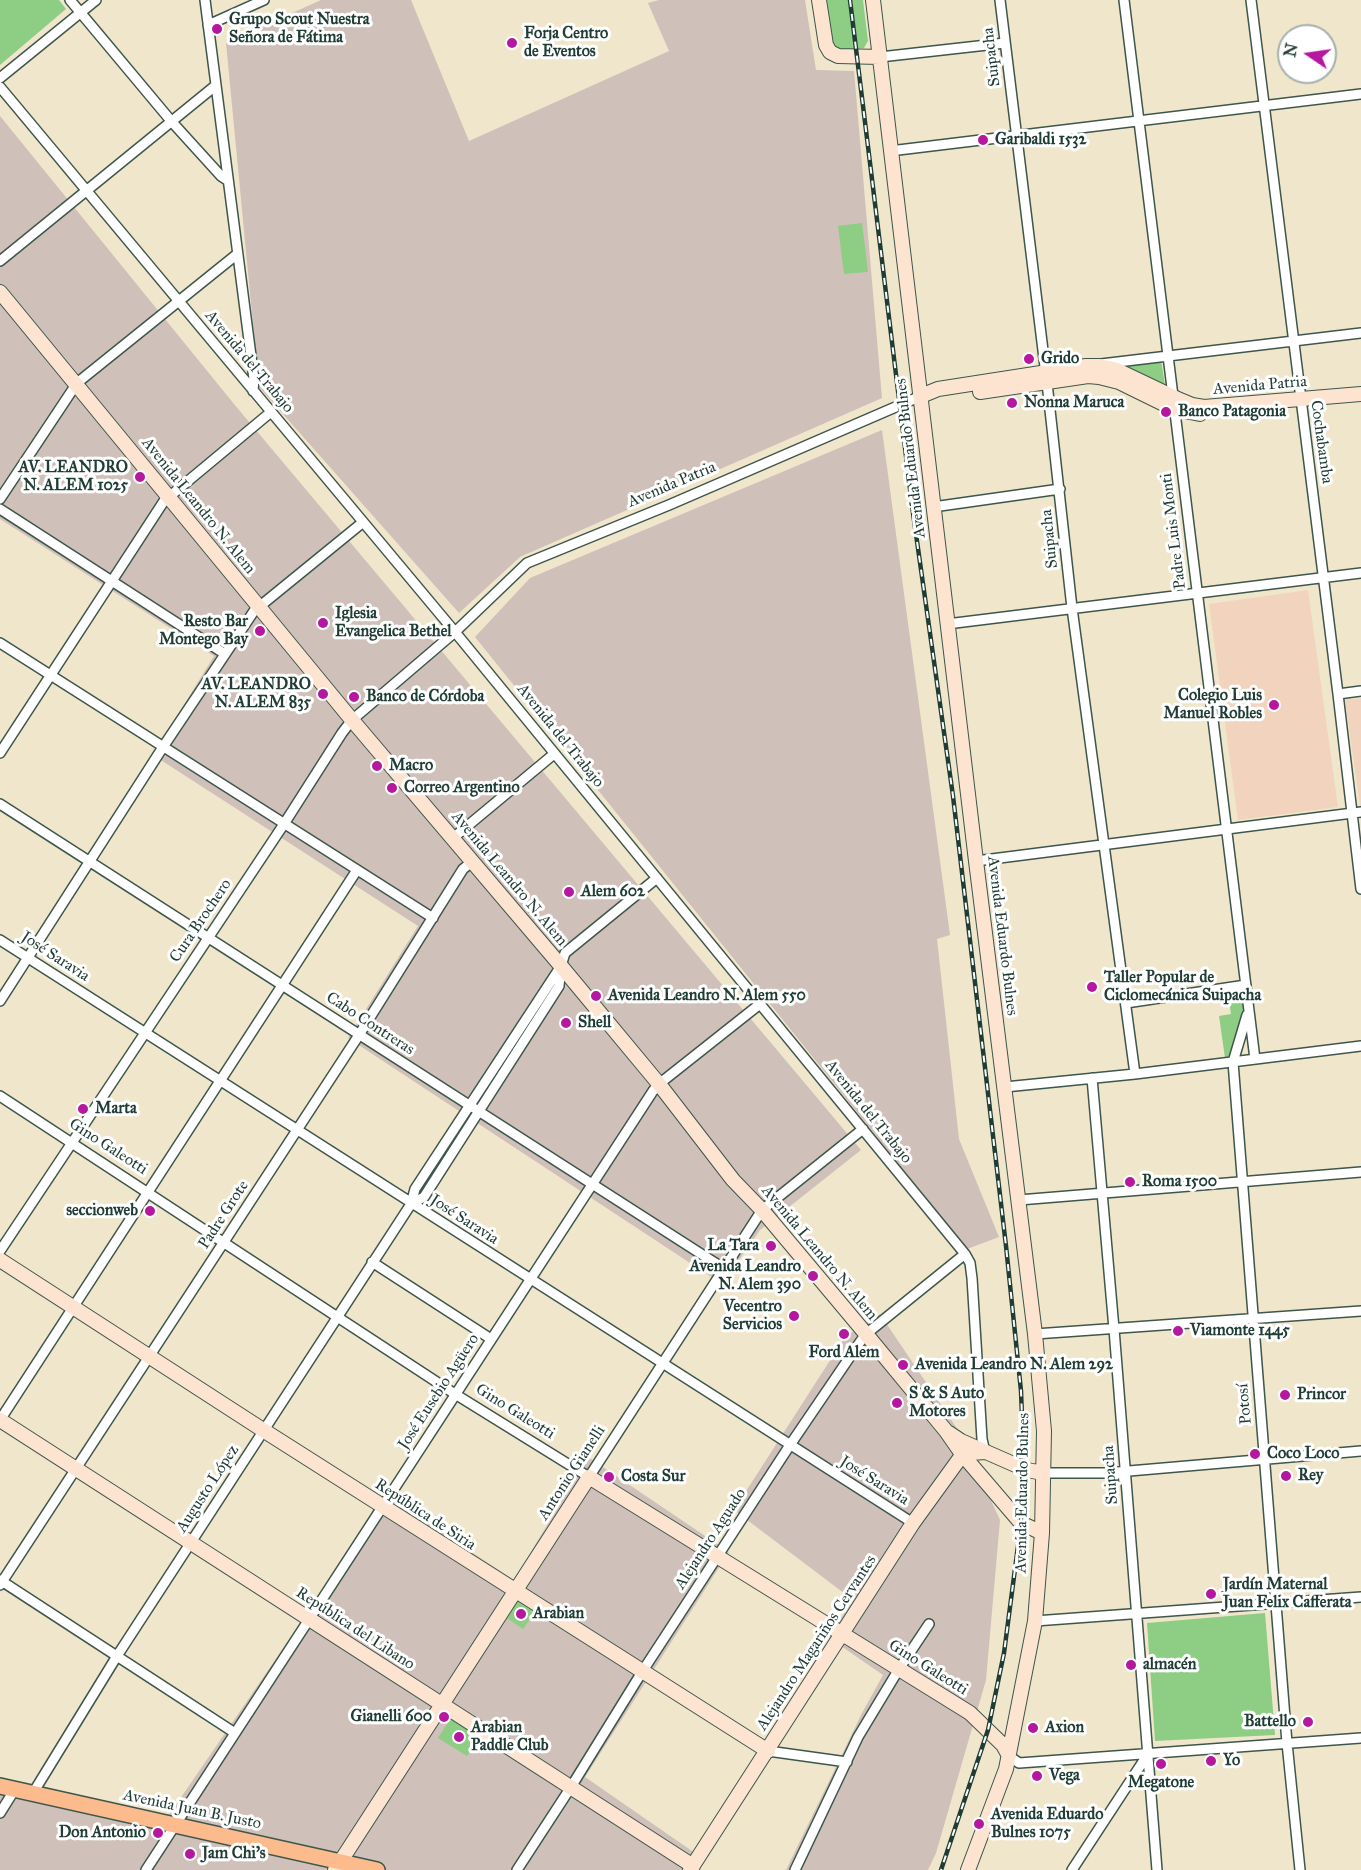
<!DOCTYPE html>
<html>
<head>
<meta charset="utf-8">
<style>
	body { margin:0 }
	#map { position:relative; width:1361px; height:1870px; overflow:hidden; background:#f0e6cb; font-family:"IM FELL Great Primer",serif }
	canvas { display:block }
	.north { position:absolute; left:1277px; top:24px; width:60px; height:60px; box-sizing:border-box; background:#fff; border:2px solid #a5b1ae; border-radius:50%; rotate:283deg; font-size:16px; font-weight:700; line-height:24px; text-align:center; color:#1f3d34 }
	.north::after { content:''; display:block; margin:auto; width:21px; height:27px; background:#b5179e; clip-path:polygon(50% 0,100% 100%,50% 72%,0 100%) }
</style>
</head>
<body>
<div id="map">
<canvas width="1361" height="1870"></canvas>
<div class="north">N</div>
</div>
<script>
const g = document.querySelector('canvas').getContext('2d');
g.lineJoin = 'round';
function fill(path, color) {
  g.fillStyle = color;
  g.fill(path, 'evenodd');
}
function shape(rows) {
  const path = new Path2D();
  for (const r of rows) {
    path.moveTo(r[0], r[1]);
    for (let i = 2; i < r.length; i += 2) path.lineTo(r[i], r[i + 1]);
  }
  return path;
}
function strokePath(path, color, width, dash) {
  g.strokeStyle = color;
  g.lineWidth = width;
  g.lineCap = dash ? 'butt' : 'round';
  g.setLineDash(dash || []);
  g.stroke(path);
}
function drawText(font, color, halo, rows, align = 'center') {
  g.font = font + ' "IM FELL Great Primer",serif';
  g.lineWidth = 6;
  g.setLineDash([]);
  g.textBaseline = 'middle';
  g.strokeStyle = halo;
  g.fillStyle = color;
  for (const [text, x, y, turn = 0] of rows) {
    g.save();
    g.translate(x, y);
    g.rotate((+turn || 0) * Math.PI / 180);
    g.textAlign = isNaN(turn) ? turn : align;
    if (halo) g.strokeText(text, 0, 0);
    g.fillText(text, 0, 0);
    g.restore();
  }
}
fill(shape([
	[1308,590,1338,807,1238,820,1209,604],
	[1361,698,1361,806,1360,806,1345,700]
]), '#f2d4be');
fill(shape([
	[321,0,411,0,469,141,669,51,648,3,659,0,805,0,816,70,854,71,882,398,520,557,459,613,259,387,226,43],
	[0,116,234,404,861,1150,760,1230,722,1284,348,1038,418,926,153,755,214,656,0,519],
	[882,430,950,935,937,939,959,1139,999,1237,967,1249,475,637,530,578],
	[880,1314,960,1433,1000,1520,986,1680,936,1853,928,1870,786,1870,862,1713,883,1675,828,1637,853,1600,734,1510,845,1337],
	[588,1457,729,1552,585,1777,705,1860,698,1870,0,1870,0,1777,169,1815,312,1606,383,1494,514,1580]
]), '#cfc0ba');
fill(shape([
	[0,0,59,0,66,9,0,65],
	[827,0,863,0,868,41,864,48,842,50,832,44],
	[862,223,868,272,844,274,838,226],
	[1161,360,1165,385,1124,365],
	[1243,992,1247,1010,1232,1057,1225,1058,1219,1016,1231,1014,1228,994],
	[519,1600,536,1610,523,1629,507,1618],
	[1265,1613,1275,1735,1155,1741,1147,1623],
	[451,1718,480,1736,467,1756,438,1738]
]), '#8dcd84');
const street = shape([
	[70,0,172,122,221,176,227,180],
	[205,0,254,379,253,391],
	[1000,0,1047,383,1072,608,1135,1074],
	[1124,0,1255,1059],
	[1251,0,1338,694,1361,889],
	[208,25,264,0],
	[880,57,1005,43],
	[0,78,96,0],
	[0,87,455,632,965,1254,970,1263,972,1278,982,1439,985,1452],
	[890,151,1361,94],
	[0,261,215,86],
	[1101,364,1361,333],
	[0,499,77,383,236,255],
	[933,507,1060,489],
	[0,509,225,654],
	[947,624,1361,573],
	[0,643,433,918],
	[1338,694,1361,691],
	[0,753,164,501,271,412],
	[0,804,723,1268],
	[453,838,554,754],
	[976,861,1361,812],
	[0,940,913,1523],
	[0,1001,163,747,254,611,362,523],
	[1126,1003,1246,985],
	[1247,1015,1233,1062,1287,1743,1300,1870],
	[1092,1078,1114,1329,1157,1870],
	[1005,1087,1135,1074,1361,1046],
	[0,1096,455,1394,589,1477,762,1210,863,1129],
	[1019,1200,1361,1172],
	[411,1204,424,1197,559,986,561,966,565,953,657,878],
	[0,1251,284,824,342,733,352,720,455,632,527,563,669,505,921,396],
	[372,1262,491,1339],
	[1035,1334,1361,1311],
	[0,1420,357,870],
	[1043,1473,1106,1473,1361,1451],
	[0,1580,235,1733],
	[0,1585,359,1035,463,869,473,861],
	[1035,1621,1361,1597],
	[768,1751,847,1762],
	[1009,1756,1019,1763,1361,1738],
	[33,1793,117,1656,411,1204,415,1189,561,966],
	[0,1813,15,1789],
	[146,1870,653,1091,659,1084,760,1004],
	[517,1870,571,1787,642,1672,790,1445,860,1342,866,1334,965,1254],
	[795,1870,858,1737,899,1669,929,1624],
	[1072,1870,1148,1754]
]);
const secondary = shape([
	[819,0,826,45,830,52,838,56,880,57],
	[873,0,976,861,1035,1334,1044,1431,1042,1533,1035,1621,1006,1769,968,1870],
	[0,292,352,720,561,966,659,1084,733,1180,762,1210,866,1334,946,1431,962,1454,1021,1523,1042,1533],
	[980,392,1088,376,1099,377,1119,382,1174,409,1200,414],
	[921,396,938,389,1086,366,1100,366,1117,370,1180,400,1192,405,1204,407,1361,394],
	[0,1260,263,1430,768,1751],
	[0,1420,693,1866],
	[949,1433,961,1441,1027,1470,1043,1473],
	[335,1870,589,1477,970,1713,1003,1745,1009,1756],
	[690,1870,913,1523,960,1458,971,1453,985,1452]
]);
const primary = shape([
	[0,1786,377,1870]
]);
strokePath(street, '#3e564b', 12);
strokePath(secondary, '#3e564b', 16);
strokePath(primary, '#3e564b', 18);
strokePath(street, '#fff', 9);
strokePath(secondary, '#fde4d1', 14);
strokePath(primary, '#fbbb8d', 15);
const rail = shape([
	[850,0,913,513,953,796,1006,1246,1021,1391,1024,1468,1021,1523,1004,1653,988,1730,941,1870]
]);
strokePath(rail, '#1f3d34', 4.5);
strokePath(rail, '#fff', 2, [7]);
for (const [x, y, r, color] of [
	[217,29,6,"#b5179e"],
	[512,43,6,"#b5179e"],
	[983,140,6,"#b5179e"],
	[1029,359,6,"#b5179e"],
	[1012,403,6,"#b5179e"],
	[1166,412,6,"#b5179e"],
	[140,477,6,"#b5179e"],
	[323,623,6,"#b5179e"],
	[260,631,6,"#b5179e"],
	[323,694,6,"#b5179e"],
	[354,697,6,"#b5179e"],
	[1274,705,6,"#b5179e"],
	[377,766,6,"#b5179e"],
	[392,788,6,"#b5179e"],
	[569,892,6,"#b5179e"],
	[1092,987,6,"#b5179e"],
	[596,996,6,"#b5179e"],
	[566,1023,6,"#b5179e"],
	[83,1109,6,"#b5179e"],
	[1130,1182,6,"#b5179e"],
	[150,1211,6,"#b5179e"],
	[771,1246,6,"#b5179e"],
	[813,1276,6,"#b5179e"],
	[794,1316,6,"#b5179e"],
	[1178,1331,6,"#b5179e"],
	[844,1334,6,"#b5179e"],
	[903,1365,6,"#b5179e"],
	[1285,1395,6,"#b5179e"],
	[897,1403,6,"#b5179e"],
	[1255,1454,6,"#b5179e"],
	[1286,1476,6,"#b5179e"],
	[609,1477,6,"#b5179e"],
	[1211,1594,6,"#b5179e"],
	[521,1614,6,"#b5179e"],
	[1131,1665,6,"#b5179e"],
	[444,1717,6,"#b5179e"],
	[1308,1722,6,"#b5179e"],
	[1033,1728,6,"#b5179e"],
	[459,1737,6,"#b5179e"],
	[1211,1761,6,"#b5179e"],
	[1161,1764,6,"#b5179e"],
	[1037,1776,6,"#b5179e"],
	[979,1824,6,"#b5179e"],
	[158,1833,6,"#b5179e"],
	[190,1854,6,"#b5179e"]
]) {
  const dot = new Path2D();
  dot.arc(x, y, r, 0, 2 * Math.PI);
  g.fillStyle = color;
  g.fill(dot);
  strokePath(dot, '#fff', 2);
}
drawText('bold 16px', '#1f3d34', '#fff', [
	["Grupo Scout Nuestra",229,20],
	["Señora de Fátima",229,38],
	["Forja Centro",524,34],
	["de Eventos",524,52],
	["Garibaldi 1532",995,140],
	["Grido",1041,359],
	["Nonna Maruca",1024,403],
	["Banco Patagonia",1178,412],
	["AV. LEANDRO",128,468,"right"],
	["N. ALEM 1025",128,486,"right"],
	["Iglesia",335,614],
	["Evangelica Bethel",335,632],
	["Resto Bar",248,622,"right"],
	["Montego Bay",248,640,"right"],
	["AV. LEANDRO",311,685,"right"],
	["N. ALEM 835",311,703,"right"],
	["Colegio Luis",1262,696,"right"],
	["Manuel Robles",1262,714,"right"],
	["Banco de Córdoba",366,697],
	["Macro",389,766],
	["Correo Argentino",404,788],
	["Alem 602",581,892],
	["Taller Popular de",1104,978],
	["Ciclomecánica Suipacha",1104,996],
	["Avenida Leandro N. Alem 550",608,996],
	["Shell",578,1023],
	["Marta",95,1109],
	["Roma 1500",1142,1182],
	["seccionweb",138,1211,"right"],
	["La Tara",759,1246,"right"],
	["Avenida Leandro",801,1267,"right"],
	["N. Alem 390",801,1285,"right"],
	["Vecentro",782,1307,"right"],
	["Servicios",782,1325,"right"],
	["Viamonte 1445",1190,1331],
	["Ford Alem",844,1353,"center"],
	["Avenida Leandro N. Alem 292",915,1365],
	["S & S Auto",909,1394],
	["Motores",909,1412],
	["Princor",1297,1395],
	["Coco Loco",1267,1454],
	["Rey",1298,1476],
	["Costa Sur",621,1477],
	["Jardín Maternal",1223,1585],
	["Juan Felix Cafferata",1223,1603],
	["Arabian",533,1614],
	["almacén",1143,1665],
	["Gianelli 600",432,1717,"right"],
	["Battello",1296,1722,"right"],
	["Arabian",471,1728],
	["Paddle Club",471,1746],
	["Axion",1045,1728],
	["Yo",1223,1761],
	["Vega",1049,1776],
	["Megatone",1161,1783,"center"],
	["Avenida Eduardo",991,1815],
	["Bulnes 1075",991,1833],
	["Don Antonio",146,1833,"right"],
	["Jam Chi's",202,1854]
], 'left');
drawText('16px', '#1f3d34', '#fff', [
	["Suipacha",992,57,-97],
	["Avenida del Trabajo",249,362,50],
	["Avenida Patria",1260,386,-5],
	["Cochabamba",1321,442,82],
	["Avenida Eduardo Bulnes",911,458,-97],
	["Avenida Patria",672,485,-23],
	["Avenida Leandro N. Alem",198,506,51],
	["Padre Luis Monti",1174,531,-97],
	["Suipacha",1050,539,-96],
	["Avenida del Trabajo",560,736,51],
	["Avenida Leandro N. Alem",509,879,50],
	["Cura Brochero",201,921,-56],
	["Avenida Eduardo Bulnes",1002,936,83],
	["José Saravia",55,957,33],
	["Cabo Contreras",370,1024,33],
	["Avenida del Trabajo",868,1112,51],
	["Gino Galeotti",108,1147,33],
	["Padre Grote",224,1215,-57],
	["José Saravia",464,1220,33],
	["Avenida Leandro N. Alem",819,1253,50],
	["José Eusebio Agüero",439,1392,-57],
	["Potosí",1245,1404,-95],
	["Gino Galeotti",515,1412,32],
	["Antonio Gianelli",572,1473,-57],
	["Suipacha",1111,1475,-94],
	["José Saravia",874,1481,32],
	["Augusto López",208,1489,-57],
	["Avenida Eduardo Bulnes",1023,1493,-89],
	["República de Siria",425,1515,33],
	["Alejandro Aguado",711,1539,-57],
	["República del Libano",355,1629,33],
	["Alejandro Magariños Cervantes",817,1643,-57],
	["Gino Galeotti",928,1668,32],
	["Avenida Juan B. Justo",192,1810,12]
]);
</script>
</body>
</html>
